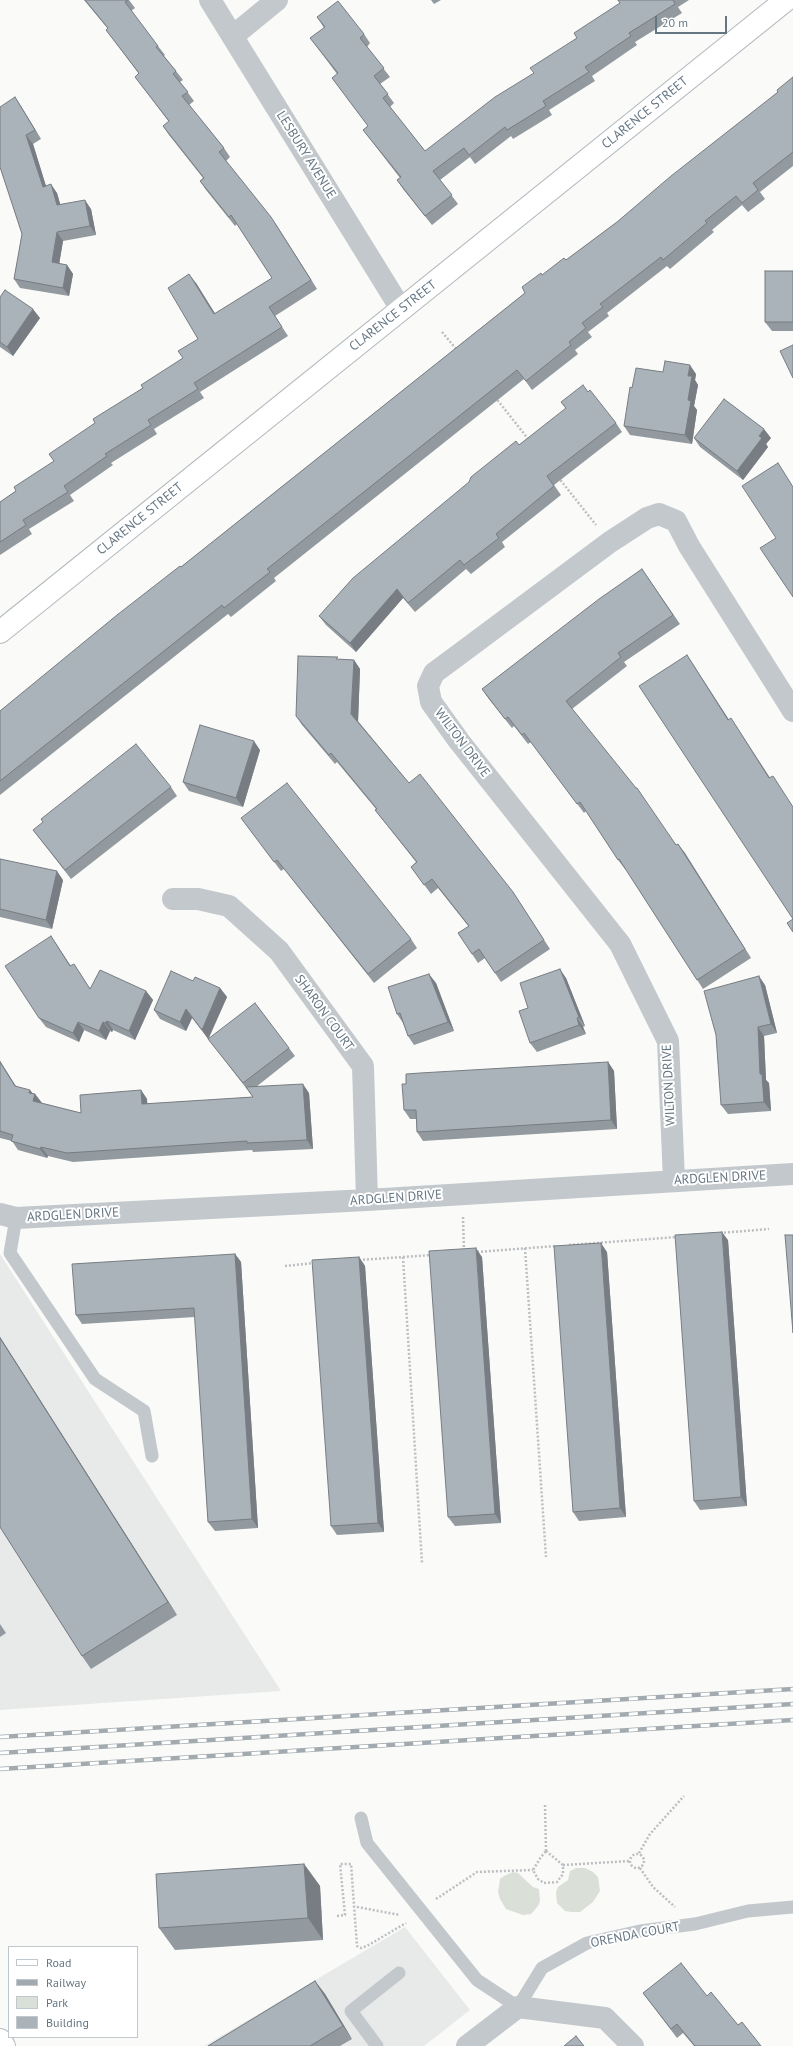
<!DOCTYPE html>
<html>
<head>
<meta charset="utf-8">
<style>
	body { margin:0 }
	#map { position:relative; width:793px; height:2046px; overflow:hidden; background:#fafaf8; font-family:"PT Sans",sans-serif }
	canvas { display:block }
	.legend { position:absolute; left:8px; top:1946px; width:130px; height:92px; box-sizing:border-box; background:#fff; border:1px solid #c1c8cd; margin:0; padding:5px 7px; list-style:none; font-size:12px; color:#657683 }
	.legend li { display:flex; align-items:center; gap:8px; height:20px }
	.legend b { width:20px; border:1px solid #c1c8cd }
	.scale { position:absolute; left:655px; top:16px; width:72px; height:18px; box-sizing:border-box; border:2px solid #657683; border-top:0; padding-left:5px; font-size:12px; line-height:14px; white-space:nowrap; color:#657683; -webkit-text-stroke:3px #fff; paint-order:stroke }
</style>
</head>
<body>
<div id="map">
<canvas width="793" height="2046"></canvas>
<ul class="legend">
<li><b style="height:5px;background:#fff"></b>Road</li>
<li><b style="height:5px;background:#a2aab0"></b>Railway</li>
<li><b style="height:11px;background:#dadfd7"></b>Park</li>
<li><b style="height:11px;background:#aab3b9"></b>Building</li>
</ul>
<div class="scale">20 m</div>
</div>
<script>
const g = document.querySelector('canvas').getContext('2d');
g.lineJoin = 'round';
function fill(path, color) {
  g.fillStyle = color;
  g.fill(path, 'evenodd');
}
function shape(rows) {
  const path = new Path2D();
  for (const r of rows) {
    if (r.length === 3) {
      path.moveTo(r[0] + r[2], r[1]);
      path.arc(r[0], r[1], r[2], 0, 2 * Math.PI);
      continue;
    }
    path.moveTo(r[0], r[1]);
    for (let i = 2; i < r.length; i += 2) path.lineTo(r[i], r[i + 1]);
  }
  return path;
}
function strokePath(path, color, width, dash) {
  g.strokeStyle = color;
  g.lineWidth = width;
  g.lineCap = dash ? 'butt' : 'round';
  g.setLineDash(dash || []);
  g.stroke(path);
}
function drawText(font, color, halo, rows, align = 'center') {
  g.font = font + ' "PT Sans",sans-serif';
  g.lineWidth = 4;
  g.setLineDash([]);
  g.textBaseline = 'middle';
  g.strokeStyle = halo;
  g.fillStyle = color;
  for (const [text, x, y, turn = 0] of rows) {
    g.save();
    g.translate(x, y);
    g.rotate((+turn || 0) * Math.PI / 180);
    g.textAlign = isNaN(turn) ? turn : align;
    if (halo) g.strokeText(text, 0, 0);
    g.fillText(text, 0, 0);
    g.restore();
  }
}
fill(shape([
	[0,1254,281,1691,0,1710],
	[405,1927,470,2010,424,2046,204,2046]
]), '#e8e9e9');
fill(shape([
	[576,1868,585,1868,593,1872,598,1877,600,1891,593,1902,580,1912,571,1912,565,1911,557,1903,556,1892,558,1887,568,1880,570,1871],
	[513,1872,518,1873,533,1887,539,1889,540,1901,538,1906,531,1914,523,1915,506,1909,500,1899,498,1892,500,1879,504,1876]
]), '#dadfd7');
const secondary = shape([
	[0,632,786,0],
	[0,2040,4,2046]
]);
strokePath(secondary, '#b3babf', 24);
strokePath(shape([
	[442,332,457,350],
	[495,397,529,440],
	[558,477,596,525],
	[463,1217,464,1252],
	[720,1233,769,1229],
	[569,1245,677,1237],
	[525,1248,546,1557],
	[477,1252,556,1246],
	[403,1257,422,1563],
	[359,1260,432,1255],
	[285,1266,314,1263],
	[545,1805,546,1851],
	[546,1851,563,1865,563,1874,557,1882,544,1883,538,1879,533,1870,541,1857,546,1851],
	[639,1853,650,1834,684,1796],
	[637,1861,7],
	[563,1865,630,1861],
	[640,1868,653,1887,675,1907],
	[436,1899,477,1872,533,1870],
	[357,1907,400,1915],
	[337,1916,345,1915,340,1864,351,1864,357,1946,361,1948,367,1946,406,1923]
]), '#bbbfc2', 2.5, [2, 2]);
strokePath(shape([
	[16,1218,10,1253,95,1379,144,1411,152,1456],
	[361,1818,367,1843,477,1980,518,2007,542,1968,587,1943,640,1931,695,1924,748,1911,793,1907],
	[377,2046,351,2011,399,1973]
]), '#c3c8cc', 13);
strokePath(shape([
	[210,0,401,309],
	[233,36,277,0],
	[173,899,198,899,229,906,279,951,363,1066,367,1200],
	[674,1180,668,1041,620,944,459,741,431,702,428,686,434,673,461,653,610,542,647,518,659,514,676,521,689,546,793,711],
	[0,1214,16,1218,367,1200,793,1174],
	[467,2046,518,2007,605,2018,633,2046]
]), '#c3c8cc', 22);
strokePath(secondary, '#fff', 22);
const rail = shape([
	[0,1737,793,1689],
	[0,1753,793,1704],
	[0,1769,793,1720]
]);
strokePath(rail, '#a2aab0', 4.5);
strokePath(rail, '#fff', 3, [9]);
fill(shape([
	[84,0,129,0,135,8,131,11,158,46,165,55,164,56,176,71,183,80,180,82,194,101,189,105,224,148,230,157,226,161,277,226,317,289,275,316,288,336,200,392,204,398,154,429,157,434,111,463,113,465,70,495,74,501,29,529,32,534,0,555,0,502,16,491,54,461,95,423,183,358,198,339,196,283,215,314,272,278,237,224,235,226,206,190,200,181,203,178,169,135,163,126,169,122,135,77,139,74,106,30,108,29],
	[431,0,441,0,434,4],
	[618,0,689,0,678,7,682,13,635,42,637,45,592,76,595,81,549,110,552,115,513,139,511,136,475,164,470,157,440,180,458,204,432,225,403,189,397,180,400,178,363,130,368,126,332,78,337,74,310,38,324,28,317,17,364,34,370,43,367,47,390,77,380,84,394,103,390,107,425,151,534,73,620,3],
	[793,77,793,166,760,192,765,199,748,212,742,205,712,230,714,232,670,269,667,266,607,313,609,316,588,332,592,337,575,350,578,354,532,390,524,379,274,578,276,581,231,617,228,614,0,795,0,711,525,293,542,275,566,260,617,222,778,92],
	[15,97,41,139,33,144,46,186,57,193,60,204,91,209,96,235,63,241,59,264,67,265,73,274,69,296,20,288,14,279,22,234,1,169],
	[793,271,793,331,772,331,765,322],
	[0,297,40,318,13,356,0,347],
	[663,372,696,374,695,380,698,385,694,406,697,410,692,444,630,435,624,426],
	[588,392,616,423,622,432,554,485,561,495,502,542,505,547,471,574,466,569,415,612,403,598,356,652,326,625,319,616,519,445,566,409,561,402],
	[694,438,771,438,766,444,768,447,743,480,700,447],
	[642,569,680,624,624,662,627,666,572,709,676,845,678,844,751,958,703,989,625,868,625,869,618,860,586,811,584,813,531,742,528,744,514,726,512,728,488,698,482,689],
	[340,659,354,660,360,669,358,721,409,783,513,892,550,949,501,982,485,958,478,963,458,933,469,927,438,888,431,894,411,867,416,862,382,819,375,810,376,809,337,762,335,764,302,725,296,716],
	[260,750,243,807,189,791,183,782],
	[171,787,177,796,71,879,33,830],
	[241,818,411,939,417,948,374,983,284,869,281,871],
	[0,859,63,880,52,929,0,917],
	[51,936,71,966,80,973,90,989,146,991,153,1000,135,1040,113,1030,112,1032,110,1031,106,1040,84,1030,79,1042,46,1027,39,1018],
	[566,978,585,1026,583,1027,586,1034,537,1052,530,1043,528,1008],
	[193,981,220,988,227,997,209,1038,289,1048,295,1056,256,1087,309,1093,313,1149,253,1152,252,1150,73,1162,48,1156,47,1158,18,1150,12,1141,0,1138,0,1061,16,1086,32,1093,35,1094,42,1103,81,1113,141,1090,147,1099,147,1104,253,1097,192,1018,186,1031,160,1019,154,1010],
	[436,983,454,1031,414,1045,408,1036,403,1023,397,1014],
	[765,985,777,1033,764,1036,766,1080,769,1083,771,1111,728,1114,721,1105],
	[608,1062,614,1071,617,1129,423,1141,417,1132,416,1119,410,1119,404,1110],
	[728,1240,747,1506,700,1510,694,1501],
	[607,1252,626,1517,579,1521,573,1512],
	[235,1254,241,1262,258,1528,215,1531,208,1522,195,1317,82,1324,76,1315],
	[359,1257,365,1266,384,1532,337,1535,331,1526],
	[482,1257,501,1523,455,1526,448,1517],
	[0,1337,177,1615,91,1669,82,1656,0,1527],
	[0,1624,6,1633,0,1637],
	[304,1864,320,1886,323,1940,175,1950,159,1928],
	[315,1981,325,1994,352,2039,340,2046,208,2046],
	[643,1993,707,1996,738,2025,761,2046,694,2046,683,2033,677,2038]
]), '#929a9f');
fill(shape([
	[15,97,21,106,41,139,35,130],
	[26,135,33,144,49,196,43,187],
	[51,184,57,193,63,214,57,205],
	[85,200,91,209,96,235,90,226],
	[271,217,277,226,317,289,311,280],
	[57,232,63,241,58,271,52,262],
	[67,265,73,274,69,296,63,288],
	[189,274,196,283,221,323,214,314],
	[33,309,40,318,13,356,7,347],
	[690,365,696,374,695,380,698,385,694,406,697,410,692,444,685,435,688,376],
	[764,429,771,438,766,444,768,447,743,480,737,471,759,436],
	[397,589,403,598,356,652,350,643],
	[687,655,693,664,735,729,728,720],
	[354,660,360,669,358,723,351,714],
	[731,718,737,727,776,787,769,778],
	[254,741,260,750,243,807,236,798],
	[678,844,685,853,751,958,745,949],
	[57,871,63,880,52,929,46,920],
	[560,969,566,978,585,1026,579,1017],
	[429,974,436,983,454,1031,448,1022],
	[759,976,765,985,777,1033,771,1024],
	[220,988,227,997,208,1039,202,1030],
	[146,991,153,1000,135,1040,129,1031],
	[186,1009,192,1018,186,1031,180,1022],
	[577,1018,583,1027,586,1034,579,1025],
	[107,1021,113,1030,112,1032,105,1023],
	[78,1022,84,1030,79,1042,73,1033],
	[103,1022,110,1031,106,1040,99,1031],
	[758,1027,764,1036,766,1080,769,1083,771,1111,764,1102,760,1074],
	[0,1061,21,1095,0,1062],
	[608,1062,614,1071,617,1129,611,1120],
	[303,1084,309,1093,313,1149,307,1140],
	[30,1090,35,1096,35,1094,42,1103,33,1101,29,1093],
	[141,1090,147,1099,148,1113,142,1104],
	[41,1147,48,1156,47,1158,40,1149],
	[722,1232,728,1240,747,1506,741,1497],
	[601,1243,607,1252,626,1517,620,1508],
	[476,1248,482,1257,501,1523,495,1514],
	[235,1254,241,1262,258,1528,252,1519],
	[359,1257,365,1266,384,1532,378,1523],
	[0,1337,177,1615,168,1602,0,1338],
	[304,1864,320,1886,323,1940,308,1918],
	[315,1981,325,1994,352,2039,343,2026]
]), '#777d82');
const building = shape([
	[85,0,128,0,125,2,158,46,156,47,176,71,173,74,188,92,182,96,224,148,219,152,271,217,311,280,269,307,282,327,194,383,198,389,148,420,151,425,105,454,107,456,64,486,68,492,23,520,26,525,0,542,0,502,16,491,14,487,54,461,49,454,95,423,93,419,143,388,141,385,183,358,178,351,198,339,168,288,189,274,214,314,272,278,231,215,229,217,200,181,204,178,163,126,169,121,135,77,139,73,106,30,108,28,85,0],
	[618,0,673,0,675,4,629,33,631,36,585,67,589,72,543,101,546,106,507,130,505,127,469,155,464,148,433,171,452,195,425,216,397,180,401,177,363,130,368,126,332,78,338,73,310,38,325,27,317,17,338,1,364,34,360,38,384,68,374,76,388,94,383,98,425,151,495,97,534,73,530,68,577,38,574,33,620,3,618,0],
	[793,77,793,152,753,183,758,190,742,203,736,196,705,221,707,223,663,260,661,257,600,304,603,307,582,323,586,328,569,342,571,345,526,381,517,370,267,569,270,572,224,608,222,605,0,781,0,711,117,615,180,566,181,567,525,293,522,287,541,273,542,275,564,258,566,260,617,222,671,176,778,92,777,90,793,77],
	[15,97,35,130,26,135,43,187,51,184,57,205,85,200,90,226,57,232,52,262,67,265,63,288,14,279,22,234,0,167,0,107,15,97],
	[765,271,793,271,793,322,765,322,765,271],
	[5,290,33,309,7,347,0,342,0,297,5,290],
	[793,345,793,378,780,351,793,345],
	[665,361,690,365,688,376,692,376,688,400,691,401,685,435,624,426,630,387,632,388,636,368,663,372,665,361],
	[583,385,588,392,590,390,616,423,547,476,554,486,496,534,499,538,464,565,460,560,408,603,397,589,350,643,319,616,353,578,469,482,471,477,516,441,519,445,566,408,561,402,583,385],
	[724,399,764,429,759,436,762,438,737,471,694,438,724,399],
	[778,463,793,487,793,597,760,548,776,538,742,486,778,463],
	[642,569,673,615,618,653,621,657,566,701,636,788,637,788,676,845,678,844,745,949,697,980,619,859,618,860,580,802,577,804,524,733,522,735,508,717,505,719,482,689,599,599,642,569],
	[687,655,728,720,731,718,769,778,773,776,793,807,793,932,787,923,793,919,639,686,687,655],
	[298,656,338,657,336,659,354,660,351,714,409,783,420,774,513,892,544,940,495,973,479,949,472,954,458,933,469,926,432,879,424,885,411,867,417,862,375,810,377,809,331,753,329,755,296,716,298,656],
	[200,725,254,741,236,798,183,782,200,725],
	[136,744,171,787,65,870,33,830,43,822,41,819,136,744],
	[287,783,411,939,368,974,277,860,274,862,241,818,287,783],
	[0,859,57,871,46,920,0,909,0,859],
	[51,936,70,966,74,964,90,989,100,970,146,991,129,1031,107,1021,105,1023,103,1022,99,1031,78,1022,73,1033,39,1018,5,966,51,936],
	[560,969,579,1017,577,1018,579,1025,530,1043,519,1011,528,1008,520,983,560,969],
	[171,971,193,981,195,977,220,988,202,1030,186,1009,180,1022,154,1010,171,971],
	[429,974,448,1022,408,1036,400,1013,397,1014,388,987,429,974],
	[759,976,771,1024,758,1027,760,1074,762,1074,764,1102,721,1105,716,1035,704,991,759,976],
	[255,1003,289,1048,243,1083,208,1039,255,1003],
	[0,1062,15,1086,30,1090,29,1093,35,1094,33,1101,81,1113,80,1095,141,1090,142,1104,253,1097,246,1087,303,1084,307,1140,247,1143,247,1141,67,1153,41,1147,40,1149,11,1141,13,1135,0,1131,0,1062],
	[608,1062,611,1120,417,1132,416,1110,404,1110,402,1084,406,1084,406,1074,420,1073,608,1062],
	[722,1232,741,1497,694,1501,675,1235,722,1232],
	[785,1235,793,1235,793,1333,785,1235],
	[601,1243,620,1508,573,1512,554,1246,601,1243],
	[476,1248,495,1514,448,1517,429,1251,476,1248],
	[235,1254,252,1519,208,1522,194,1308,76,1315,72,1264,235,1254],
	[359,1257,378,1523,331,1526,312,1260,359,1257],
	[0,1338,168,1602,82,1656,0,1527,0,1338],
	[304,1864,308,1918,159,1928,156,1874,304,1864],
	[681,1963,707,1996,711,1992,738,2025,742,2022,761,2046,695,2046,677,2024,671,2029,643,1993,681,1963],
	[315,1981,343,2026,310,2046,208,2046,315,1981],
	[576,2036,584,2046,564,2046,576,2036]
]);
fill(building, '#aab3b9');
strokePath(building, '#777d82', 1);
drawText('13px', '#657683', '#fff', [
	["CLARENCE STREET",645,113,-39],
	["LESBURY AVENUE",306,155,58],
	["CLARENCE STREET",393,316,-38],
	["CLARENCE STREET",140,519,-39],
	["WILTON DRIVE",462,743,53],
	["SHARON COURT",324,1013,54],
	["WILTON DRIVE",669,1085,-93],
	["ARDGLEN DRIVE",720,1178,-3],
	["ARDGLEN DRIVE",396,1198,-4],
	["ARDGLEN DRIVE",73,1215,-3],
	["ORENDA COURT",635,1935,-11]
]);
</script>
</body>
</html>
